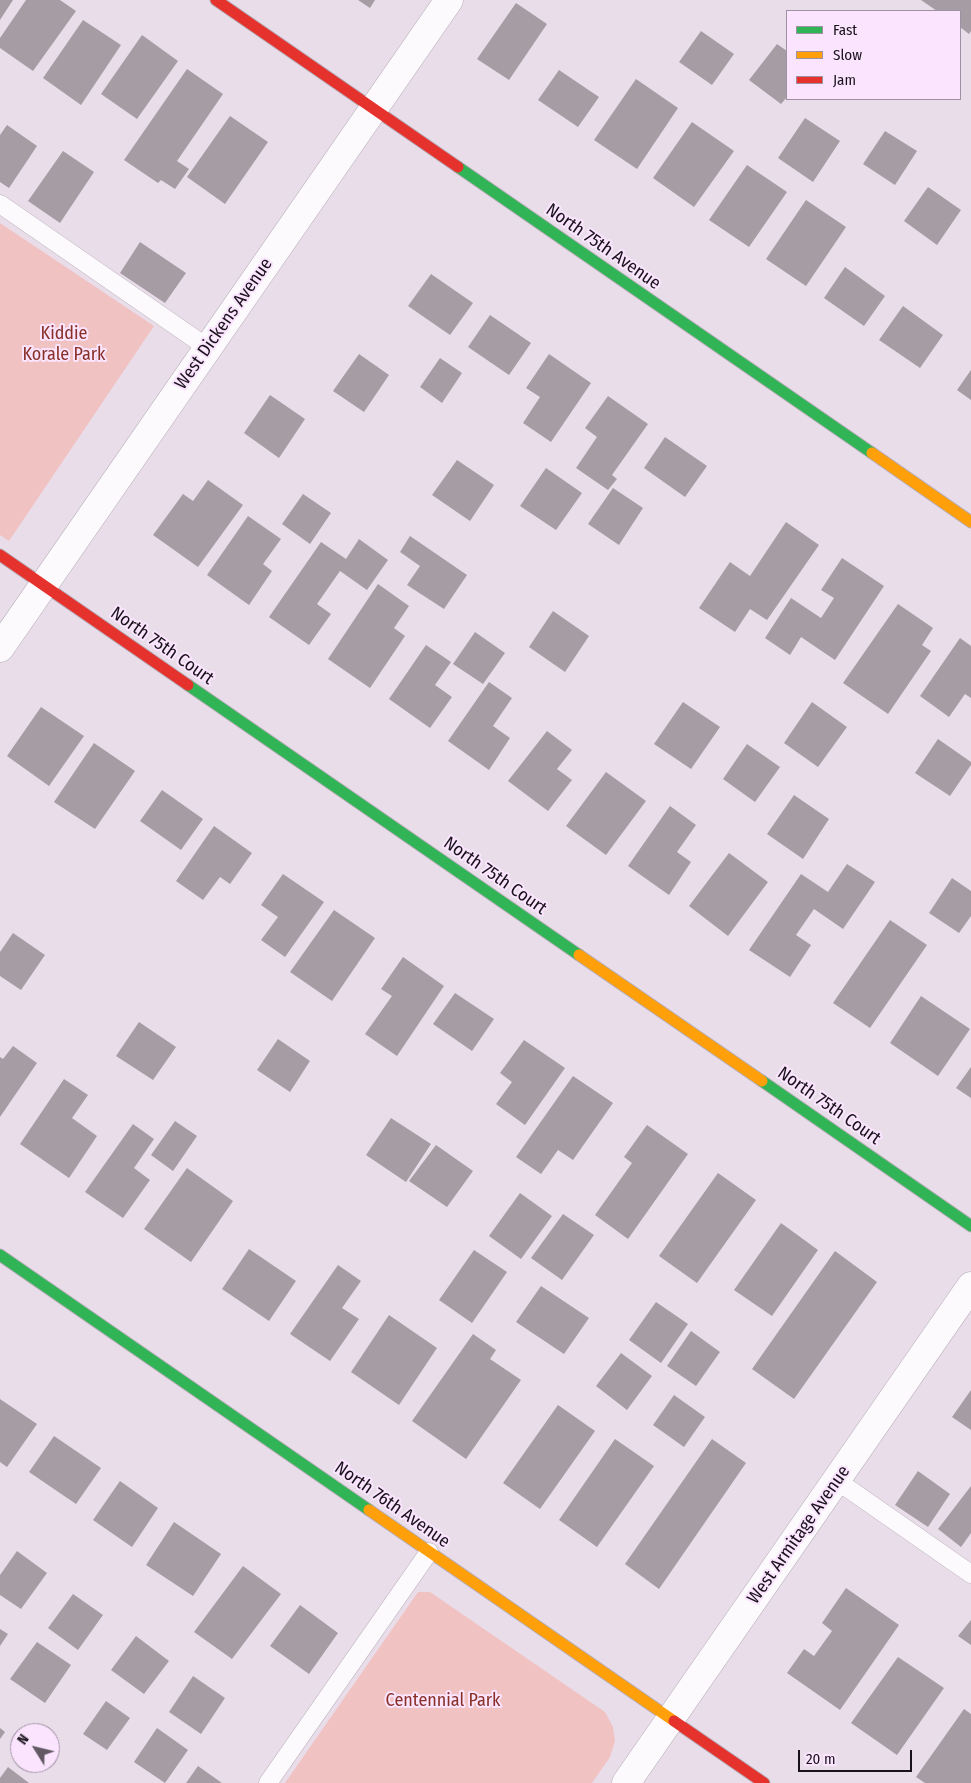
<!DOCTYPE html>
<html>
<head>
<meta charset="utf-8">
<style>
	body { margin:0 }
	#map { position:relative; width:971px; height:1783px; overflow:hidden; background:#e9ddea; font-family:"Fira Sans Condensed",sans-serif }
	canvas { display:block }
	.legend { position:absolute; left:786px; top:10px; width:175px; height:90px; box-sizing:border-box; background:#fae4fe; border:1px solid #a090a3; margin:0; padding:6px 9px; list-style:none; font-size:15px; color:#19121b }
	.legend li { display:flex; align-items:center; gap:10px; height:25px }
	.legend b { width:25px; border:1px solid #a090a3 }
	.north { position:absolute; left:10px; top:1723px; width:50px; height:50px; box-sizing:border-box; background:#fae4fe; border:1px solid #a090a3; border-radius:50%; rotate:306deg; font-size:14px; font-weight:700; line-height:20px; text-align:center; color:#19121b }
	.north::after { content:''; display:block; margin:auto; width:18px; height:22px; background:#625963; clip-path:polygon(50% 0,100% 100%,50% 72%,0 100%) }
	.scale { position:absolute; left:798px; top:1750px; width:114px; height:22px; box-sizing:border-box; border:2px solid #19121b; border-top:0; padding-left:6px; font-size:15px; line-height:18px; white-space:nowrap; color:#19121b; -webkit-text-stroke:4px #fae4fe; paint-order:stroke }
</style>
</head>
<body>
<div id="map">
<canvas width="971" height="1783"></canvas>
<ul class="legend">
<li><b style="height:6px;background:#30b455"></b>Fast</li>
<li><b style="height:6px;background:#ff9f0a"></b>Slow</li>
<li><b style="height:6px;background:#e5322d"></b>Jam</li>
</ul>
<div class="north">N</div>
<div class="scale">20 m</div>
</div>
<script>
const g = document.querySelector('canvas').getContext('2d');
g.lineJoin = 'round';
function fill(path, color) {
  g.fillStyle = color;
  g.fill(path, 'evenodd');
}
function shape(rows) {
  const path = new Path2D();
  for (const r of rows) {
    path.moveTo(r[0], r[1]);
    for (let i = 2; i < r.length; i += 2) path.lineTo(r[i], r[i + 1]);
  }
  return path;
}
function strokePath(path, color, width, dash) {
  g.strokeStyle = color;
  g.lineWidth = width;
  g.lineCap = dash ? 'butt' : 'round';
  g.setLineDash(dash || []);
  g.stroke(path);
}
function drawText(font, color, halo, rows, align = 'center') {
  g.font = font + ' "Fira Sans Condensed",sans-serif';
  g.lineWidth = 4;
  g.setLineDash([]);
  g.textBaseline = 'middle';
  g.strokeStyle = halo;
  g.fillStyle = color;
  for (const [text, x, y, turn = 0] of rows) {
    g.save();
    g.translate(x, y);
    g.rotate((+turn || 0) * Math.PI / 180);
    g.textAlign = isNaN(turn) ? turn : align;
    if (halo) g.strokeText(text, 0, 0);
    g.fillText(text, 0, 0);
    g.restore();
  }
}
fill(shape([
	[0,223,154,326,9,541,0,535],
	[418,1592,430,1592,605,1712,613,1727,615,1741,610,1757,592,1783,285,1783]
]), '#f1c2c2');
fill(shape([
	[0,0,13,0,0,20],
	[26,0,60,0,76,11,33,71,0,48,0,38],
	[358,0,375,0,370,8],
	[921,0,971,0,971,31,969,34,960,27,960,11,937,11],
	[516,3,547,24,509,80,477,59],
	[83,20,121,45,81,105,43,78],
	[701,31,734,54,712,85,679,62],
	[142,35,178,61,137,119,101,94],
	[777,44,787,51,787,97,781,104,749,80],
	[187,69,223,94,177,161,189,169,175,189,161,180,158,183,124,160],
	[559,70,599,97,578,127,538,100],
	[636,79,678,108,637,169,594,140],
	[230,116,268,142,225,204,187,177],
	[805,118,840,141,813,182,778,158],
	[692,122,734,151,694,207,653,178],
	[7,125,37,146,9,188,0,182,0,135],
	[885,131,917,151,895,185,863,164],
	[63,151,94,172,60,223,28,201],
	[747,165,787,192,749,247,709,220],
	[928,187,961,210,937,245,904,221],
	[806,200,846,227,806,286,766,259],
	[140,242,186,273,165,303,120,273],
	[845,267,885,296,864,326,824,298],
	[431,274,473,303,450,335,408,306],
	[903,306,943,335,920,368,879,340],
	[490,315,531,343,509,375,468,347],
	[359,354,389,375,364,412,333,391],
	[549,354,591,383,551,442,523,423,540,397,526,388],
	[440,358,462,373,442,403,420,387],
	[971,370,971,400,957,390],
	[270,395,305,419,279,458,244,433],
	[608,396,648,424,612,475,617,479,608,490,576,468,597,437,585,428],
	[665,437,707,466,685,497,644,468],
	[457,460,494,485,470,521,432,495],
	[546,468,582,493,556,530,520,506],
	[208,480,243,505,198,567,153,535,183,494,193,501],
	[613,488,643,508,619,545,588,524],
	[303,494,331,513,310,544,282,524],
	[248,516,281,539,263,564,272,571,249,605,207,575],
	[786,522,819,545,767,620,750,609,735,632,699,608,730,562,750,576],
	[410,536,467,575,444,609,407,585,420,566,400,552],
	[359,539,388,560,367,590,340,571,317,604,331,614,309,645,269,617,321,542,346,559],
	[842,558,884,586,835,660,801,637,790,655,765,638,791,598,821,618,834,598,821,590],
	[378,584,409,606,394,628,405,636,370,688,328,659],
	[898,604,933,628,922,645,931,651,888,714,843,683],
	[553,611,589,636,565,672,529,647],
	[475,632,505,653,483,684,453,664],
	[960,638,971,646,971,698,965,694,949,717,920,696],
	[426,645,451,662,435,685,452,697,430,728,389,699],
	[489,682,512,698,493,726,510,738,489,770,448,741],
	[683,702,720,727,691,769,654,744],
	[812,702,847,727,818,767,784,743],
	[41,707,84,736,49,786,7,756],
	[547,731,572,750,557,769,572,780,548,811,508,781],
	[938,739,971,762,971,765,950,796,915,773],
	[94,743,135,771,95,829,54,802],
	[747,744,780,767,755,802,723,779],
	[606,772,646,801,606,855,566,826],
	[162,790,203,819,181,850,140,821],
	[794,795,829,819,803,859,767,834],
	[670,806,696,825,677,852,691,862,669,895,628,866],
	[214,826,252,853,230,884,220,877,203,900,176,881],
	[729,853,768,882,728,936,689,906],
	[847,864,875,882,843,929,814,909,796,935,811,945,790,977,749,950,801,874,828,892],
	[283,874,324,902,285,957,261,940,278,917,261,905],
	[952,878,971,891,971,916,959,933,929,913],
	[334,910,375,938,332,1001,290,972],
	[890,920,927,945,870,1028,833,1003],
	[13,933,45,955,21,990,0,976,0,952],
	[403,957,444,986,397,1056,365,1034,392,996,381,989],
	[455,993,494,1019,472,1051,433,1024],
	[921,996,970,1029,938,1076,890,1043],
	[139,1022,176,1047,153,1080,116,1056],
	[278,1039,310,1061,290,1092,257,1070],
	[524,1040,565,1068,525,1125,496,1104,512,1082,500,1073],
	[13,1046,37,1063,0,1117,0,1057,3,1059],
	[971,1067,971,1098,956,1088],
	[573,1076,613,1103,573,1160,558,1150,541,1174,516,1157],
	[64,1079,88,1095,72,1118,97,1136,69,1178,20,1144],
	[391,1118,431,1144,406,1182,366,1155],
	[175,1121,197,1136,173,1171,151,1155],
	[133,1124,154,1139,134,1168,150,1180,123,1218,85,1192],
	[647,1125,688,1154,628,1239,595,1215,632,1163,624,1157],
	[436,1145,473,1171,447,1207,409,1181],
	[187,1168,233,1201,191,1262,144,1229],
	[718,1173,756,1200,697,1283,659,1256],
	[520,1193,552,1216,521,1259,489,1236],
	[563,1214,594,1235,562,1280,531,1258],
	[781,1223,818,1250,772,1316,734,1290],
	[249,1249,296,1281,269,1321,222,1289],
	[474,1250,507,1272,472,1323,439,1300],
	[835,1251,877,1282,794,1399,752,1369],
	[338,1265,361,1281,342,1308,359,1319,330,1361,290,1334],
	[541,1286,589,1318,564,1354,516,1322],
	[656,1302,688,1324,661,1363,629,1340],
	[389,1315,437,1348,399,1405,351,1372],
	[691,1331,720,1352,696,1386,667,1366],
	[473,1334,496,1350,490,1359,521,1380,466,1459,412,1421],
	[621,1353,652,1376,627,1410,596,1386],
	[971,1390,971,1430,952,1417],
	[674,1395,705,1417,684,1447,653,1425],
	[0,1399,37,1424,7,1467,0,1462],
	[558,1405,595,1431,540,1509,503,1483],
	[54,1436,101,1468,76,1504,29,1472],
	[615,1439,654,1466,597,1547,559,1520],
	[712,1439,746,1463,659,1589,625,1564],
	[918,1471,950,1494,928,1527,895,1505],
	[120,1481,158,1508,132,1547,93,1520],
	[971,1486,971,1533,961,1547,938,1529],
	[174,1522,221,1554,193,1596,146,1565],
	[17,1551,47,1573,21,1609,0,1595,0,1575],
	[243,1566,281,1594,232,1659,194,1632],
	[846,1588,899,1625,840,1710,787,1673,804,1649,814,1656,832,1631,822,1623],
	[73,1594,103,1615,78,1650,48,1628],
	[300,1605,338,1633,309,1674,270,1646],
	[971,1620,971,1645,958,1636],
	[0,1629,8,1634,0,1646],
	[136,1636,169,1661,144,1694,111,1670],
	[37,1642,71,1665,45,1703,10,1679],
	[898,1657,944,1688,897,1755,851,1723],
	[193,1676,225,1698,201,1734,169,1712],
	[106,1701,130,1718,107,1750,83,1734],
	[964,1709,971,1714,971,1783,925,1783,916,1777],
	[0,1728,5,1732,0,1739],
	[157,1728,188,1750,165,1783,134,1762],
	[198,1766,222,1783,186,1783],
	[8,1767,29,1783,0,1783,0,1778]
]), '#a69ca4');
const lane = shape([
	[0,204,208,348],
	[836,1480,971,1574],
	[268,1783,429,1552]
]);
const street = shape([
	[0,648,449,0],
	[626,1783,971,1286]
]);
const fast = shape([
	[458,167,872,453],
	[188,685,579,955],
	[762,1081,971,1226],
	[0,1255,369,1510]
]);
const slow = shape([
	[872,453,971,522],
	[579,955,762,1081],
	[369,1510,674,1721]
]);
const jam = shape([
	[216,0,458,167],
	[0,555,188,685],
	[674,1721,764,1783]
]);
strokePath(lane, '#b5acb7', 19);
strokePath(street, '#b5acb7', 29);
strokePath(fast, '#b5acb7', 13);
strokePath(slow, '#b5acb7', 13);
strokePath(jam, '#b5acb7', 13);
strokePath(lane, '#fcfafc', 18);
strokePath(street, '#fcfafc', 28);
strokePath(fast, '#30b455', 11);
strokePath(slow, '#ff9f0a', 11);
strokePath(jam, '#e5322d', 11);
drawText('18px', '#19121b', '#fae4fe', [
	["North 75th Avenue",603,247,35],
	["West Dickens Avenue",224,324,-55],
	["North 75th Court",162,646,35],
	["North 75th Court",495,876,35],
	["North 75th Court",829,1106,35],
	["North 76th Avenue",392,1505,35],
	["West Armitage Avenue",799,1535,-55]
]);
drawText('18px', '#893027', '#fae4fe', [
	["Kiddie",64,334],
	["Korale Park",64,355],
	["Centennial Park",443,1701]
]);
</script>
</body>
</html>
